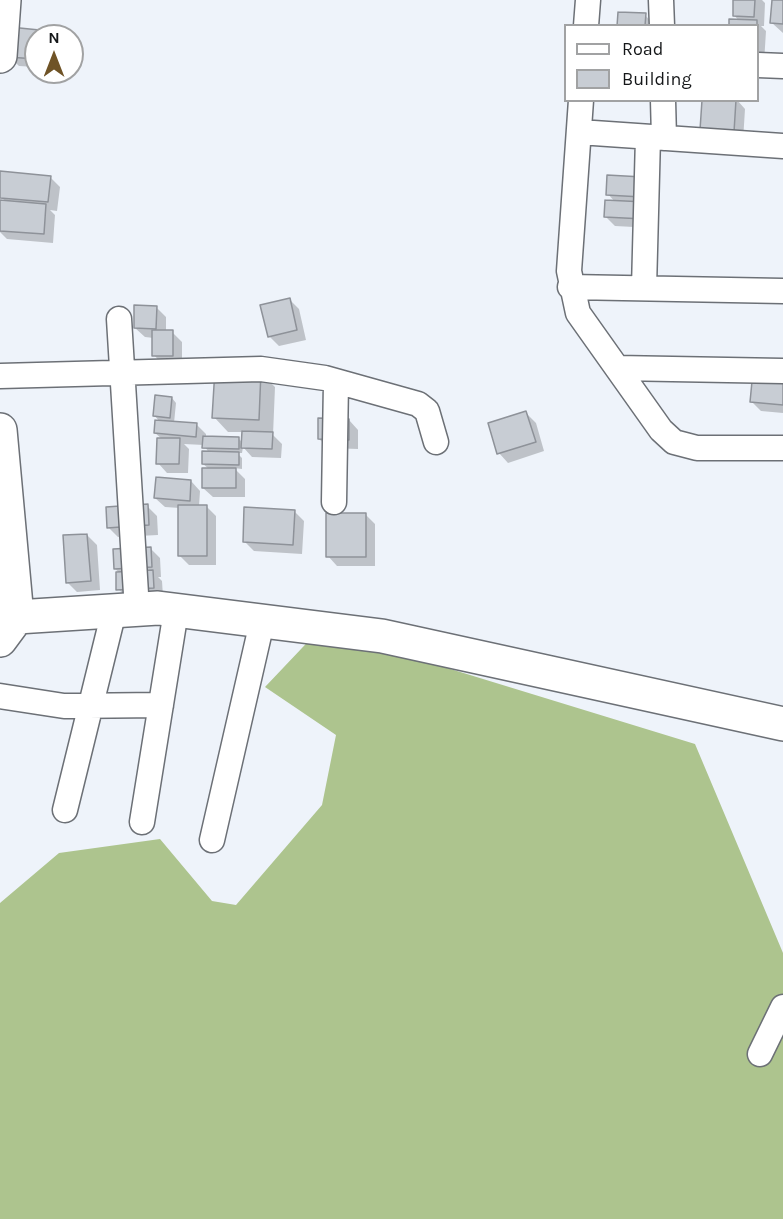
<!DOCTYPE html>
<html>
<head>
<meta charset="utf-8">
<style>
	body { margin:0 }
	#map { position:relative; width:783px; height:1219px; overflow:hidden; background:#eef3fa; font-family:Karla,sans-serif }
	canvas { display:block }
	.legend { position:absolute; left:564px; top:24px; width:195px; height:78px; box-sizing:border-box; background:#fff; border:2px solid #a1a2a3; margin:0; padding:8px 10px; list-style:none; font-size:18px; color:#151719 }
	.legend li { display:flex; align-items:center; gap:12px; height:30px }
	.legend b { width:30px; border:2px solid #a1a2a3 }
	.north { position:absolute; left:24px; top:24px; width:60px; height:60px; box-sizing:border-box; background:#fff; border:2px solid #a1a2a3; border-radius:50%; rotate:0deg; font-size:16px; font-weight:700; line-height:24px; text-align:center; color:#151719 }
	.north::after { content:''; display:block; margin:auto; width:21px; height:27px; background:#6f5326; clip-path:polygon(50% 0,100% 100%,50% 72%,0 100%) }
</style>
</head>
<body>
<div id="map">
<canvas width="783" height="1219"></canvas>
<ul class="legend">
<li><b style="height:8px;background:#fff"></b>Road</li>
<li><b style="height:16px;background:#c8cdd4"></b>Building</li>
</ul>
<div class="north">N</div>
</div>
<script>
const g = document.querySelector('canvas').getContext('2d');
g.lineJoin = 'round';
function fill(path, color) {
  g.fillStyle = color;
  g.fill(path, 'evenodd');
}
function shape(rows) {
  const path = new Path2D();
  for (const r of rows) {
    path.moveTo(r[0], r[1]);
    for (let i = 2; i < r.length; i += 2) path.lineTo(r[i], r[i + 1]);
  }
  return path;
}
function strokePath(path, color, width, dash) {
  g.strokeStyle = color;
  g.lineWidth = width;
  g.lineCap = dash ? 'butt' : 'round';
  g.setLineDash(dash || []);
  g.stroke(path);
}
fill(shape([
	[320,629,695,744,783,953,783,1219,0,1219,0,903,59,853,160,839,212,901,236,905,322,805,336,735,265,687]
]), '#adc48e');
fill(shape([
	[735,0,762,0,765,3,764,26,761,26,766,31,764,63,758,63,758,26,730,26,739,21,734,15],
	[773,0,783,0,783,33,772,23],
	[645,15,655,26,619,26],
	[11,29,58,33,61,36,36,36,36,67,19,66,9,56],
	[703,100,737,100,745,109,743,141],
	[50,177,60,187,57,211,50,210,55,215,53,243,7,239,0,232,0,202,5,202,0,193],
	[643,178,653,228,615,226,605,216,615,202,608,194],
	[290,300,299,309,306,340,279,346,269,336],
	[156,307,166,317,166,332,172,332,182,342,182,365,163,365,154,355,154,338,145,337,135,328],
	[261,373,275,387,273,435,282,444,281,458,252,457,243,447,242,453,237,453,242,458,242,469,234,468,245,479,245,497,213,497,203,488,209,469,203,464,209,453,204,445,184,444,189,449,188,473,167,473,158,463,162,439,155,433,160,422,154,415,172,398,176,403,174,423,197,425,206,434,206,437,238,438,243,443,243,432,228,432,214,417],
	[783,375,783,413,761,411,751,401],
	[526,413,536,423,544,451,508,463,499,453],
	[349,420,358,430,358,449,329,448,319,439],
	[191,481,200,491,199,506,206,506,216,516,216,565,189,565,179,555,180,508,165,507,155,498],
	[147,506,157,516,158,535,118,537,109,528],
	[294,511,304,521,302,554,254,551,244,541],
	[366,515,375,524,375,566,337,566,328,556],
	[87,535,97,545,100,590,77,592,67,582],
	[151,549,160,558,161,577,158,577,162,581,163,597,128,598,118,589,120,573,115,569]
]), '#0003');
const building = shape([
	[733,0,755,0,754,17,733,16,733,0],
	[772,0,783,0,783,24,770,23,772,0],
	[618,12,646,13,645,26,617,26,618,12],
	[729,19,757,20,757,26,729,26,729,19],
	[10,27,59,32,58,36,36,36,36,59,8,57,10,27],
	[702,100,736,100,734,132,700,130,702,100],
	[0,171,51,176,48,202,0,198,0,171],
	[607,175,643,177,642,197,606,195,607,175],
	[0,200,46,204,44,234,0,231,0,200],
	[605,200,645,202,644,219,604,217,605,200],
	[290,298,297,330,268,337,260,305,290,298],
	[134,305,157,306,156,329,134,328,134,305],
	[152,330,173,330,173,356,152,356,152,330],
	[215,369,261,371,259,420,212,418,215,369],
	[753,371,783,374,783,405,750,402,753,371],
	[155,395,172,397,170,418,153,416,155,395],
	[526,411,536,442,497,454,488,423,526,411],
	[318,418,349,419,349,440,318,439,318,418],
	[155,420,197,423,196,437,154,433,155,420],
	[242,431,273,432,272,449,241,448,242,431],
	[203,436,239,437,239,449,202,448,203,436],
	[157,438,180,438,179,464,156,464,157,438],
	[202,451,239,452,239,465,202,464,202,451],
	[202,468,236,468,236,488,202,488,202,468],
	[156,477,191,480,190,501,154,498,156,477],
	[148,504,149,525,107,528,106,507,148,504],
	[178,505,207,505,207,556,178,556,178,505],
	[244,507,295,510,293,545,243,542,244,507],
	[326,513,366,513,366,557,326,557,326,513],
	[87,534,91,581,66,583,63,535,87,534],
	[151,547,152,567,114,569,113,549,151,547],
	[153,570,154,588,116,590,116,572,153,570]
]);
fill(building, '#c8cdd4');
strokePath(building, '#8e9299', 1.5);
const street = shape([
	[661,0,662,26],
	[586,26,588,0],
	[758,65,783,66],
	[581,100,569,271,578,313,661,430,674,442,697,448,783,448],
	[663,100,664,138],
	[579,132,783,146],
	[570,287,783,291],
	[644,288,648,137],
	[119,319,137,610],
	[617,368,783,371],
	[0,376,261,369,325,378,418,404,427,411,436,442],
	[334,502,336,382],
	[0,696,64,706,161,705],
	[65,810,114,611],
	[142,822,176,611],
	[212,840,262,622],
	[760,1054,783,1007]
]);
const secondary = shape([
	[0,56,4,0],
	[0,430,17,617,0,640],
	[17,617,158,608,382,636,783,724]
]);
strokePath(street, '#6c7076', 27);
strokePath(secondary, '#6c7076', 36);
strokePath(street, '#fff', 24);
strokePath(secondary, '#fff', 33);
</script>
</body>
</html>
